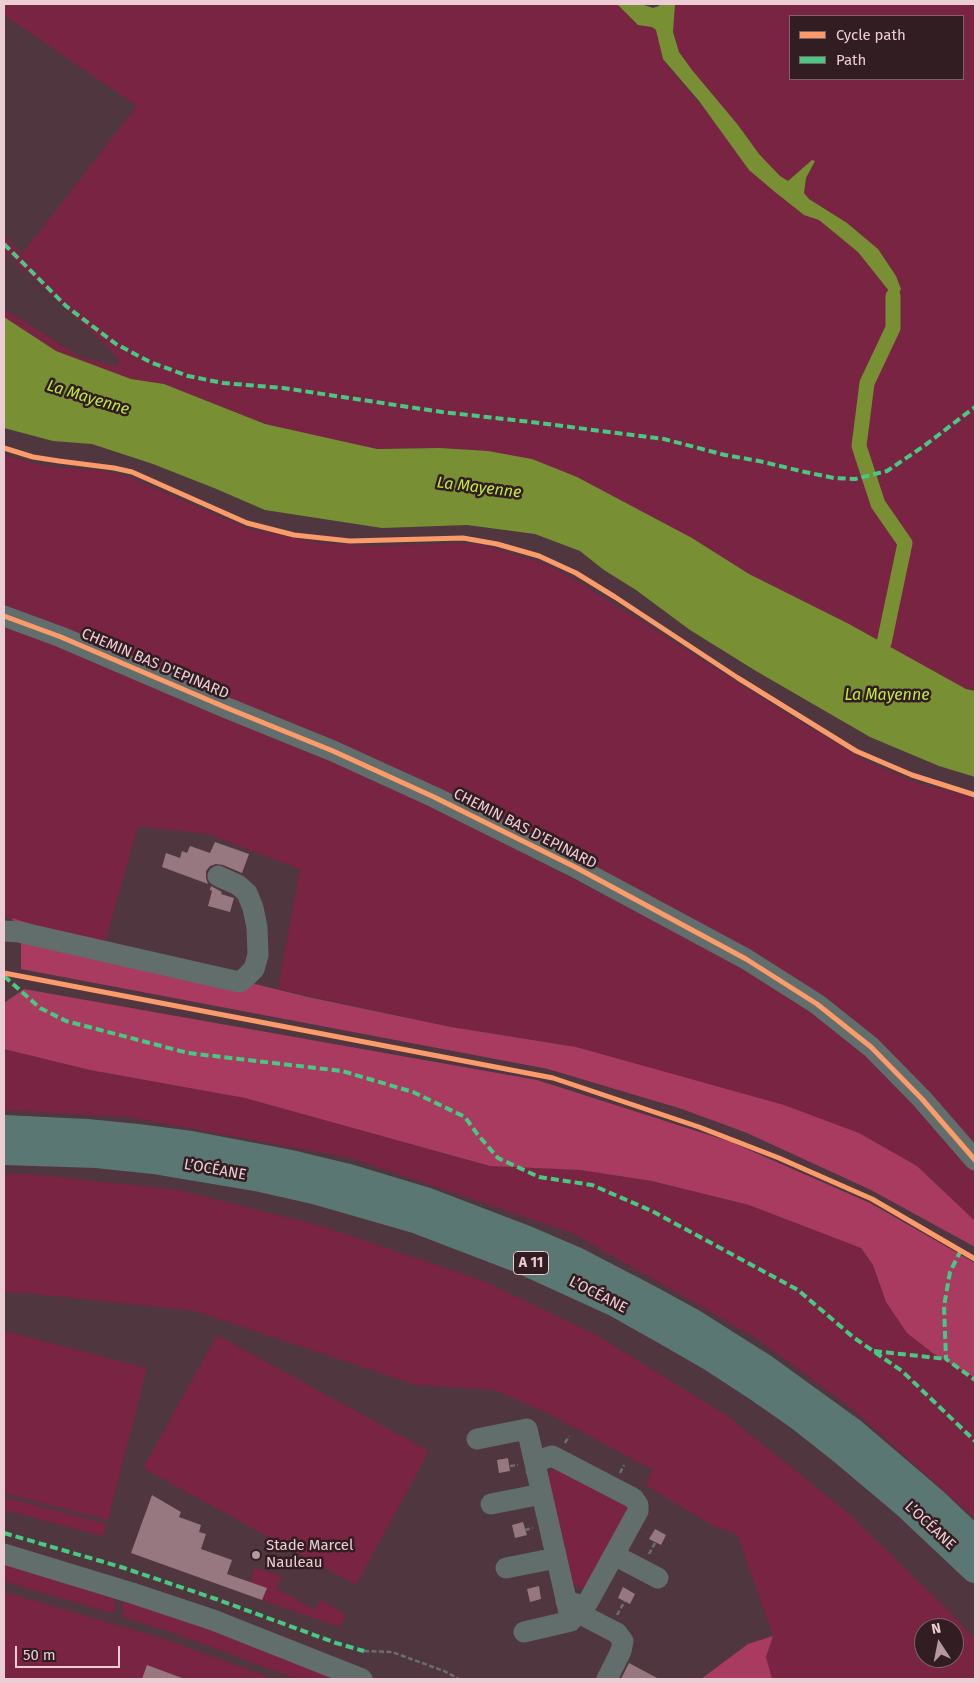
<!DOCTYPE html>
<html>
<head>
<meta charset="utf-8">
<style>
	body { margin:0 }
	#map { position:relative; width:979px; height:1683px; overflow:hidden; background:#50363e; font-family:"Fira Sans",sans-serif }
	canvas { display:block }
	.frame { position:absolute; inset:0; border:5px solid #eccdd4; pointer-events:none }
	.legend { position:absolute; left:789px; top:15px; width:175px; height:65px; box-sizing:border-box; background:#321d22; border:1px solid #7c6369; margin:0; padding:6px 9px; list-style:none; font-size:15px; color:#eccdd4 }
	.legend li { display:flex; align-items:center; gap:10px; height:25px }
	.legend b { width:25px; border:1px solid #7c6369 }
	.north { position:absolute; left:914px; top:1618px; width:50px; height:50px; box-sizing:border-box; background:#321d22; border:1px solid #7c6369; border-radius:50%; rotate:349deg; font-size:14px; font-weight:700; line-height:20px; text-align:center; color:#eccdd4 }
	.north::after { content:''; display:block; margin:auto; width:18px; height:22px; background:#b598a0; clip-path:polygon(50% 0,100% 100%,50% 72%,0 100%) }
	.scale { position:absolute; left:15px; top:1646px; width:105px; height:22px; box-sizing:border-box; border:2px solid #eccdd4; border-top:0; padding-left:6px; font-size:15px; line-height:18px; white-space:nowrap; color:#eccdd4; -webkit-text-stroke:4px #321d22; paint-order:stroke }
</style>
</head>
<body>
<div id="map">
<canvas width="979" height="1683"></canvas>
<div class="frame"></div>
<ul class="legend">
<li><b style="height:6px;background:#fa9b69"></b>Cycle path</li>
<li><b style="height:6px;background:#46c982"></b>Path</li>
</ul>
<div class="north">N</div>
<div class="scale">50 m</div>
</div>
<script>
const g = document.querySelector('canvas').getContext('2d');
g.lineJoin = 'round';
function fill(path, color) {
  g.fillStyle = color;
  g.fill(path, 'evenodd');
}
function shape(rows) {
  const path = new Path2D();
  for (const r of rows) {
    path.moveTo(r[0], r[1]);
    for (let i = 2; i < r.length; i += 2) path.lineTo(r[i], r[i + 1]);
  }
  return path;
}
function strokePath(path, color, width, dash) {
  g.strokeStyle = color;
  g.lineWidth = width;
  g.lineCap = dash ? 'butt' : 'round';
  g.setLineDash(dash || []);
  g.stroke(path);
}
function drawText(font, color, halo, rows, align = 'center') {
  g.font = font + ' "Fira Sans",sans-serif';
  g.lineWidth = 5;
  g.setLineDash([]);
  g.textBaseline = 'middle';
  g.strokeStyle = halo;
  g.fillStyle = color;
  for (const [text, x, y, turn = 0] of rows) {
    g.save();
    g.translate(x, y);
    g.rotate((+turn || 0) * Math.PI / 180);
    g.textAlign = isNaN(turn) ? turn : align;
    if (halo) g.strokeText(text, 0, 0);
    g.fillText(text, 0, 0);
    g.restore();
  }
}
fill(shape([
	[4,4,617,4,637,25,652,27,656,30,663,59,672,71,775,192,804,215,819,220,858,252,893,296,901,289,888,262,878,249,847,223,809,199,804,193,806,178,814,166,812,161,788,181,780,176,759,154,738,125,692,70,679,52,673,32,675,4,975,4,975,691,966,689,849,624,749,574,692,538,577,477,532,459,488,451,440,448,377,449,265,424,164,384,131,379,56,351,4,317,4,310,24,321,78,356,117,366,119,361,111,350,20,267,4,250,4,235,22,254,137,106,4,15],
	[790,16,963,16,963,79,790,79],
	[4,455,44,466,105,471,129,477,249,529,320,543,375,546,462,543,483,545,540,562,567,575,641,621,787,714,868,762,918,783,975,798,975,1148,848,1022,682,917,4,608],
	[4,625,133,676,396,787,691,940,789,996,847,1035,927,1116,975,1171,975,1221,917,1166,859,1133,576,1047,451,1027,278,989,300,869,208,834,138,826,104,947,4,916],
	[4,1049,90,1070,245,1098,490,1166,580,1170,652,1181,749,1205,861,1248,873,1265,886,1302,934,1354,975,1378,975,1519,851,1408,753,1336,572,1233,351,1158,128,1117,4,1110],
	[4,1174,30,1174,179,1190,325,1227,484,1281,598,1336,726,1415,847,1512,949,1611,975,1639,975,1679,772,1679,766,1657,773,1636,737,1534,715,1527,645,1485,653,1470,549,1414,495,1390,416,1385,195,1311,26,1293,4,1292],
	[924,1628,954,1628,954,1658,924,1658],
	[4,1331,147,1368,108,1520,4,1493],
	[217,1335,429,1451,356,1585,143,1468],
	[555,1468,627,1504,627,1517,586,1587,579,1588,571,1583,545,1478,549,1472],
	[4,1497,107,1524,103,1536,4,1510],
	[4,1561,114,1594,116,1609,111,1613,4,1581],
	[255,1567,282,1577,276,1588,315,1610,321,1600,346,1615,340,1627,262,1600,266,1588,250,1582],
	[4,1592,164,1639,274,1679,4,1679],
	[122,1597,339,1679,297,1679,174,1633,123,1617]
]), '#782442');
fill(shape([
	[12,918,104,947,308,997,451,1027,576,1047,784,1105,859,1133,917,1166,975,1221,975,1247,871,1190,747,1133,682,1109,548,1069,21,969,21,942],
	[24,989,537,1080,731,1142,870,1203,975,1263,975,1378,934,1354,907,1333,886,1302,873,1265,861,1248,749,1205,652,1181,580,1170,490,1166,245,1098,90,1070,4,1049,4,1003],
	[773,1636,766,1657,772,1679,701,1679,748,1644]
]), '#a93b61');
fill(shape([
	[617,4,641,4,653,8,659,6,660,4,675,4,673,32,679,52,692,70,738,125,759,154,780,176,788,181,812,160,815,161,806,178,804,193,809,199,847,223,878,249,896,276,901,289,898,296,893,296,858,252,819,220,804,215,775,192,749,170,699,101,663,59,656,30,652,27,638,25],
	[4,317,56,351,131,379,164,384,265,424,377,449,440,448,488,451,532,459,577,477,692,538,749,574,849,624,966,689,975,691,975,777,939,766,870,737,756,671,690,630,636,590,604,570,580,551,535,534,467,525,382,528,265,510,214,488,153,464,92,444,53,441,4,428]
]), '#798f34');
strokePath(shape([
	[884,643,905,543,878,504,859,446,867,383,893,328,893,296]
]), '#798f34', 15);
fill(shape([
	[215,842,249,854,242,873,223,865,216,864,210,866,206,871,206,878,208,884,162,867,166,853,180,858,182,851,187,853,190,846,210,853],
	[211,886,222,892,221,894,234,898,230,912,208,906,212,891,210,890],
	[508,1458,510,1471,499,1473,497,1460],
	[152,1495,181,1512,179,1517,201,1525,199,1532,206,1534,201,1549,232,1560,227,1574,267,1588,262,1600,131,1553],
	[523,1522,527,1535,515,1538,512,1525],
	[655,1529,666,1535,661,1545,649,1539],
	[539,1586,541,1599,530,1602,527,1589],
	[623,1587,635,1594,630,1604,618,1598],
	[629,1663,659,1679,621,1679],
	[147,1665,182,1678,182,1679,142,1679]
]), '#977780');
strokePath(shape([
	[565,1443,569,1436],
	[510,1466,518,1465],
	[620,1473,624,1465],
	[525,1530,533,1528],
	[649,1554,655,1543],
	[617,1615,625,1601],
	[364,1651,392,1652,444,1671,459,1679]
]), '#6a6e6f', 2.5, [5, 2.5]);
strokePath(shape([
	[4,616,61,637,227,708,333,751,434,797,575,867,746,959,817,1004,871,1047,922,1099,975,1160],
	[4,931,19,932,239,982,244,979,254,969,258,955,257,927,253,908,247,893,238,885,218,876],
	[477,1439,527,1429,571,1621,524,1632],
	[536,1470,538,1463,543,1459,552,1456,556,1458,631,1497,634,1499,638,1505,638,1511,588,1602,580,1605,566,1601],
	[491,1504,542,1494],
	[4,1554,132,1593,213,1620,362,1679],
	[614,1555,658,1578],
	[506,1568,556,1558],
	[580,1605,582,1613,586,1617,617,1633,623,1641,621,1651,607,1679]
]), '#616e6c', 21);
strokePath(shape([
	[4,1129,87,1133,137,1138,191,1145,291,1164,345,1177,428,1202,525,1239,574,1260,649,1299,693,1323,764,1368,851,1431,934,1502,975,1541],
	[4,1151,97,1154,154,1160,261,1178,314,1190,415,1219,522,1260,616,1303,664,1330,711,1357,757,1387,800,1417,843,1451,906,1504,975,1569]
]), '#5b7774', 28);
strokePath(shape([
	[4,244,66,306,116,344,150,362,188,376,223,383,283,388,442,412,531,422,664,439,725,455,759,461,805,472,834,478,855,479,887,471,924,446,975,407],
	[4,976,40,1008,66,1021,188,1053,342,1071,413,1092,465,1117,478,1135,498,1158,539,1177,592,1185,652,1211,798,1290,853,1337,902,1371,975,1441],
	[961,1250,950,1272,944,1306,946,1359,975,1380],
	[874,1351,946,1359],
	[4,1533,121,1567,216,1599,336,1643,364,1651]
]), '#46c982', 4, [8, 4]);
strokePath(shape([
	[4,448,33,457,59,461,114,468,132,472,247,523,294,535,350,541,463,538,497,544,539,556,576,573,615,597,738,678,856,751,912,775,975,795],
	[4,616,61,637,227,708,333,751,434,797,575,867,746,959,817,1004,871,1047,922,1099,975,1160],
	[4,973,553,1078,699,1127,779,1158,872,1199,975,1259]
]), '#fa9b69', 5);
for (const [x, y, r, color] of [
	[256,1555,5,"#b598a0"]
]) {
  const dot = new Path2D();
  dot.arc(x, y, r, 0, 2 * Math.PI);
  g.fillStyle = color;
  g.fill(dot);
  strokePath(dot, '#321d22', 2);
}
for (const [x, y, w] of [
	[531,1263,35]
]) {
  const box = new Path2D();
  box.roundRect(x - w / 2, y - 11.5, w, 23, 4);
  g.fillStyle = '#321d22';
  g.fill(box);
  strokePath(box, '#eccdd4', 1);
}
drawText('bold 14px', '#eccdd4', null, [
	["A 11",531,1263]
]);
drawText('15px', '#eccdd4', '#321d22', [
	["CHEMIN BAS D'EPINARD",155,664,23],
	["CHEMIN BAS D'EPINARD",525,829,27],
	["L’OCÉANE",215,1170,10],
	["L’OCÉANE",598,1295,27],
	["L’OCÉANE",930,1526,43]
]);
drawText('15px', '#eccdd4', '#321d22', [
	["Stade Marcel",266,1546],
	["Nauleau",266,1563]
], 'left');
drawText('italic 16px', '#bfea41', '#321d22', [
	["La Mayenne",88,398,17],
	["La Mayenne",479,488,7],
	["La Mayenne",887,696]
]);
</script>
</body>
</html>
